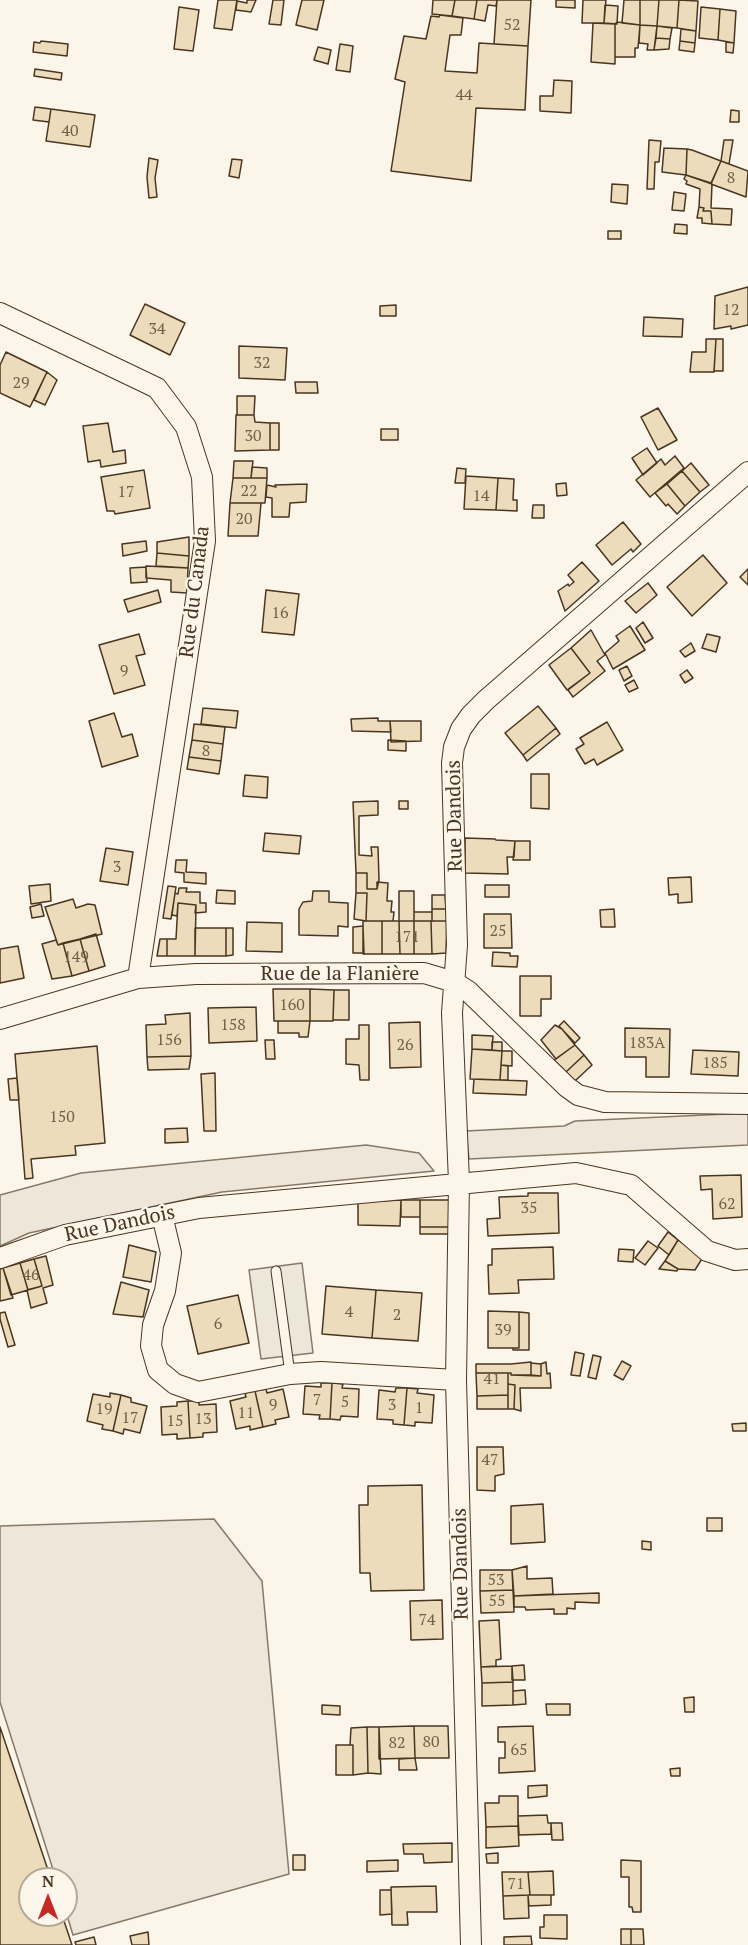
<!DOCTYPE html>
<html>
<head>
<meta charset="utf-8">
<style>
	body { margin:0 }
	#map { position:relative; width:748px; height:1945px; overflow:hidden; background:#fbf6e9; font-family:"PT Serif",serif }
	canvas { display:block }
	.north { position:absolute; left:18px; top:1867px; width:60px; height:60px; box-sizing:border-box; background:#fbf6e9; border:2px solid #b4a999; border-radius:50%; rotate:0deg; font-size:16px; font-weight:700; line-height:24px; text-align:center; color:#4a3520 }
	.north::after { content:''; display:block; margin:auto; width:21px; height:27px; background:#c62828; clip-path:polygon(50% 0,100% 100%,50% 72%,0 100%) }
</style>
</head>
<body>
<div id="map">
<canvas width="748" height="1945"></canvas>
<div class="north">N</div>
</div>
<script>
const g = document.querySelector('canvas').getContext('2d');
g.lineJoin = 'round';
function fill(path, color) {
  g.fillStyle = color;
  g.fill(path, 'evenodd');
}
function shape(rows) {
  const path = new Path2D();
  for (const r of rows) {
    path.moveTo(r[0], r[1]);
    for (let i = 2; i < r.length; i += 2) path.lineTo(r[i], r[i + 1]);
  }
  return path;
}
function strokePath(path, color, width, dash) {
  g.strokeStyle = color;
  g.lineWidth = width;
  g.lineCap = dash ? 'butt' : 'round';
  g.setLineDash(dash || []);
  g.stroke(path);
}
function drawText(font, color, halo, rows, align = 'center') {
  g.font = font + ' "PT Serif",serif';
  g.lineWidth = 4.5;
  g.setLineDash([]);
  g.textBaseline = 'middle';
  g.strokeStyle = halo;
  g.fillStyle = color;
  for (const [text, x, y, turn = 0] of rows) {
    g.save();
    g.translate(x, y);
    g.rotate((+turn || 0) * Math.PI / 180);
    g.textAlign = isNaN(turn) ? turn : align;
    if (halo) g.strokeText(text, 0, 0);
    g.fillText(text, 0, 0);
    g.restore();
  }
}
const green = shape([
	[748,1113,748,1145,469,1159,466,1131,564,1126,575,1121,748,1113],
	[366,1145,419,1153,434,1171,222,1192,29,1233,0,1246,0,1195,81,1173,366,1145],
	[214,1519,262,1581,289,1874,73,1935,66,1912,66,1879,56,1879,0,1702,0,1526,214,1519]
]);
fill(green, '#ede6d9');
strokePath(green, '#887966', 1.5);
const parking = shape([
	[302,1263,313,1353,261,1359,249,1270,302,1263]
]);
fill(parking, '#ede7d9');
strokePath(parking, '#887966', 1.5);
const building = shape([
	[218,0,237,0,232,30,214,28,218,0],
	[247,0,256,0,251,12,236,10,237,1,247,3,247,0],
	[273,0,284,0,281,25,269,24,273,0],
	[302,0,324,0,317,30,296,25,302,0],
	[433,0,455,0,452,16,432,14,433,0],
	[455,0,477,0,474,19,452,16,455,0],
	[477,0,497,0,496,6,488,5,485,21,474,19,477,0],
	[497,0,531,0,528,46,494,44,497,0],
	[556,0,575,0,575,8,556,7,556,0],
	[583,0,606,0,604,23,582,23,583,0],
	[624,0,640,0,640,25,622,23,624,0],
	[640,0,659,0,657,26,640,25,640,0],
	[659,0,679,0,677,28,657,26,659,0],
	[679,0,698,1,696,31,677,28,679,0],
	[605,5,618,6,617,24,604,23,605,5],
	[179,7,199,10,193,51,174,49,179,7],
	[701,7,720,9,718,40,699,38,701,7],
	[720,9,736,11,734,43,718,40,720,9],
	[440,15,463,18,461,35,450,35,445,71,477,73,479,43,528,46,525,110,476,108,471,181,391,171,405,82,395,79,404,36,426,39,431,16,439,17,440,15],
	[617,22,640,25,638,48,635,48,635,57,615,57,615,24,617,22],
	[593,23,615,24,615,64,591,62,593,23],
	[640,25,657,26,654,50,647,50,648,44,639,43,640,25],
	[657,26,672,28,670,39,656,38,657,26],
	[681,29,696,31,695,43,680,41,681,29],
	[656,38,670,39,669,49,654,50,656,38],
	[41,41,68,44,67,56,33,52,34,42,40,43,41,41],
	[680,41,695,43,694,52,679,50,680,41],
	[726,42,734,43,733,53,726,52,726,42],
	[340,44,353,46,350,72,336,70,340,44],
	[318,47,331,50,328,64,314,60,318,47],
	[35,69,62,73,61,80,34,76,35,69],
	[554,80,572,81,571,113,540,111,540,96,553,96,554,80],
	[35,107,51,109,49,122,33,120,35,107],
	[51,109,95,115,90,147,46,141,51,109],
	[731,110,739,111,739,122,730,122,731,110],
	[649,140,661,141,659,162,655,162,654,189,647,189,649,140],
	[724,140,733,140,729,164,721,161,724,140],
	[664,148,687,149,686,175,662,172,664,148],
	[687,149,692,150,721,161,711,183,686,175,687,149],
	[149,158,158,160,155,178,157,197,149,198,147,177,149,158],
	[232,159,242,160,239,178,229,176,232,159],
	[721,161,748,171,746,197,711,184,721,161],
	[686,175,712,184,711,208,732,209,731,225,712,224,711,211,703,211,704,208,699,207,700,189,686,184,687,181,684,179,686,175],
	[612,184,628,185,627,204,611,202,612,184],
	[674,192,686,194,684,211,672,210,674,192],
	[699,207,704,208,703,211,711,211,712,224,702,223,702,218,697,218,699,207],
	[675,224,687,225,687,234,674,233,675,224],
	[608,231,621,231,621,239,608,239,608,231],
	[748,287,748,325,731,329,731,326,714,329,715,296,748,287],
	[145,304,185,323,170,355,130,335,145,304],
	[396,305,396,316,380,316,380,306,396,305],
	[644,317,683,319,682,337,643,336,644,317],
	[706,339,716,339,714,372,690,372,692,352,706,352,706,339],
	[716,339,723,339,723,371,714,371,716,339],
	[239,346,287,348,285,380,239,378,239,346],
	[6,352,47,372,30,407,0,393,0,365,6,352],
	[47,372,57,380,45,405,34,400,47,372],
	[295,382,317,382,318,393,296,393,295,382],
	[237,396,255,396,254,415,237,415,237,396],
	[658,408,677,440,658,450,641,417,658,408],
	[236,415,254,415,255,422,270,423,270,450,235,451,236,415],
	[108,423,113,452,125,450,126,463,101,467,100,460,88,462,83,426,108,423],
	[270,423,279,423,279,450,270,450,270,423],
	[381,429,398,429,398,440,381,440,381,429],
	[647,448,657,463,643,475,632,458,647,448],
	[675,456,684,468,650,497,636,480,661,459,665,465,675,456],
	[234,461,253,461,251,478,233,478,234,461],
	[691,463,709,485,700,492,682,471,691,463],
	[252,467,267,468,267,478,251,478,252,467],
	[457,468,466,469,465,483,455,483,457,468],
	[144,470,150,508,115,514,114,511,107,511,101,477,144,470],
	[682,471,700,492,685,506,667,484,682,471],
	[466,476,498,478,496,510,464,509,466,476],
	[233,478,267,478,265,503,230,503,233,478],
	[498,478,514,479,513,500,517,500,517,511,496,510,498,478],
	[566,483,567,495,557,496,556,484,566,483],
	[307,484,306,502,290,503,289,517,272,517,272,498,266,497,267,485,276,487,275,485,307,484],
	[667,484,685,506,677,514,668,504,666,506,655,493,667,484],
	[230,503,261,503,258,536,228,536,230,503],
	[533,505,544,505,544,518,532,518,533,505],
	[623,522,641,544,633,552,631,549,612,565,596,545,623,522],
	[189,537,189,556,157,553,157,542,189,537],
	[146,541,147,551,123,556,122,544,146,541],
	[157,553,189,556,188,568,156,566,157,553],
	[703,555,727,583,692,616,667,587,703,555],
	[582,562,599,581,565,611,558,591,568,584,569,586,574,582,568,575,582,562],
	[146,566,188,568,187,593,171,592,171,580,146,578,146,566],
	[146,567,147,582,131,583,130,568,146,567],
	[748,569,748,585,740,577,748,569],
	[648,583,657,595,636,613,625,601,648,583],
	[158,590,161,602,128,612,124,600,158,590],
	[266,590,299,594,294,635,262,632,266,590],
	[643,622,653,638,645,643,636,628,643,622],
	[630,626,645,650,613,669,605,653,619,641,616,636,630,626],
	[591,630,605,655,597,661,605,671,573,697,568,690,590,673,571,648,591,630],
	[139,634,145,654,136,656,145,685,114,694,99,645,139,634],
	[707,634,720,637,716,652,702,648,707,634],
	[691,643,695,651,685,657,680,651,691,643],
	[571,648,590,673,567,690,549,665,571,648],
	[627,666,632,676,624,681,619,670,627,666],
	[687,670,693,678,685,683,680,675,687,670],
	[634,680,638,688,629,692,625,685,634,680],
	[538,706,556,728,523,755,505,733,538,706],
	[203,708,238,711,236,728,201,724,203,708],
	[114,713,122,737,132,734,138,756,102,767,89,721,114,713],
	[378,718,378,721,390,721,391,732,352,731,351,719,378,718],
	[390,721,421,721,421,741,391,742,390,721],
	[607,722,623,750,597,765,594,759,585,764,576,749,584,744,580,738,607,722],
	[194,724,225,727,223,744,192,740,194,724],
	[556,728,560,734,527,761,523,755,556,728],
	[192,740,223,744,221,761,189,757,192,740],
	[388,740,406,741,406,751,388,750,388,740],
	[189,757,221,761,219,774,187,769,189,757],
	[531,774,549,774,549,809,531,808,531,774],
	[245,775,268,777,267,798,243,796,245,775],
	[378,801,378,815,359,816,359,855,372,856,371,847,378,847,379,880,377,889,367,889,367,873,356,873,353,802,378,801],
	[399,801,408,801,408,809,399,809,399,801],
	[265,833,301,836,299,854,263,851,265,833],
	[465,838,495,839,496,840,515,841,514,857,507,857,508,874,465,873,465,838],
	[515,841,530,841,530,860,513,860,515,841],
	[106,848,133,852,128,885,100,881,106,848],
	[176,860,187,860,186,872,206,873,206,884,184,882,184,873,175,872,176,860],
	[356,873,367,873,367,889,377,889,377,882,388,883,387,901,392,901,391,912,394,912,393,921,366,921,367,893,356,893,356,873],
	[691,877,692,902,678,903,678,894,669,895,668,878,691,877],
	[50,884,51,901,31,904,29,886,50,884],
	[485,885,509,885,509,897,485,897,485,885],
	[168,886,176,887,171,919,163,918,168,886],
	[179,888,187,888,186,892,200,892,200,903,206,903,206,912,195,913,196,905,178,903,177,916,172,915,175,893,178,894,179,888],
	[217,890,235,891,235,904,216,903,217,890],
	[313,891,329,891,329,902,348,903,348,927,338,926,338,936,299,935,299,909,303,902,312,901,313,891],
	[399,891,414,891,414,921,399,921,399,891],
	[356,893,367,893,366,921,354,919,356,893],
	[432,895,445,895,446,909,432,909,432,895],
	[73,899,76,908,88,904,95,905,102,934,58,945,45,907,73,899],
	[178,903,196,905,195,956,167,956,167,939,176,939,178,903],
	[41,904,44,916,32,918,30,907,41,904],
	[432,909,446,909,447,921,432,921,432,909],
	[614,909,615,927,601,927,600,910,614,909],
	[414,912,432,912,432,921,414,921,414,912],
	[484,914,511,914,512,948,484,948,484,914],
	[363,921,382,921,382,954,363,954,363,921],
	[382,921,399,921,400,954,382,954,382,921],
	[399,921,414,921,414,954,400,954,399,921],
	[414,921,431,921,432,954,414,954,414,921],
	[431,921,447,921,446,953,432,954,431,921],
	[247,922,282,923,282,952,246,951,247,922],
	[363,926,364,953,353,953,353,927,363,926],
	[195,928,226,928,226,956,195,956,195,928],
	[226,928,233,928,233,955,226,956,226,928],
	[96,934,105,966,89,971,80,939,96,934],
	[80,939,89,971,72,976,63,943,80,939],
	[160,939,167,939,167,956,157,956,160,939],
	[56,940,58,945,63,943,72,976,52,979,42,944,56,940],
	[18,946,24,978,0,983,0,949,18,946],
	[493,952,510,953,510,956,518,956,517,967,492,966,493,952],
	[520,976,551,976,551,999,541,999,541,1016,520,1016,520,976],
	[273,989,310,989,310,1021,274,1021,273,989],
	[310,989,334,990,333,1021,310,1021,310,989],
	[334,990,349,990,349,1020,333,1020,334,990],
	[256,1007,257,1041,209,1043,208,1008,256,1007],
	[190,1013,191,1056,147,1057,146,1025,166,1024,165,1015,190,1013],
	[278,1021,310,1021,308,1037,299,1037,299,1033,278,1033,278,1021],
	[564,1021,580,1038,575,1043,559,1026,564,1021],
	[420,1022,421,1067,390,1068,389,1023,420,1022],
	[359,1025,369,1025,369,1080,360,1080,359,1065,346,1064,346,1039,359,1039,359,1025],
	[555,1025,562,1029,575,1045,556,1059,541,1040,555,1025],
	[625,1028,670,1029,669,1077,646,1077,646,1057,625,1057,625,1028],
	[472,1035,493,1036,492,1050,472,1049,472,1035],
	[265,1040,274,1040,275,1059,266,1059,265,1040],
	[492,1042,502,1042,502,1051,492,1050,492,1042],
	[575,1045,584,1055,566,1072,554,1060,575,1045],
	[97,1046,105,1143,75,1146,76,1155,31,1159,33,1178,25,1179,15,1054,97,1046],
	[472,1049,502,1051,500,1080,470,1079,472,1049],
	[693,1050,739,1052,738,1076,691,1074,693,1050],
	[502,1051,512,1051,512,1066,501,1065,502,1051],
	[584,1055,592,1065,575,1081,566,1072,584,1055],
	[191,1056,189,1069,148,1070,147,1057,191,1056],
	[501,1065,508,1066,508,1080,500,1080,501,1065],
	[215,1073,216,1131,204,1131,201,1074,215,1073],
	[17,1078,19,1100,10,1100,8,1079,17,1078],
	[474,1079,527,1081,526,1095,473,1093,474,1079],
	[187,1128,188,1142,165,1143,165,1129,187,1128],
	[741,1175,742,1217,713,1219,712,1189,701,1190,700,1176,741,1175],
	[528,1193,558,1193,559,1233,488,1236,487,1219,500,1218,499,1197,528,1196,528,1193],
	[401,1200,420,1200,420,1217,401,1217,401,1200],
	[401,1200,400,1226,358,1225,358,1202,401,1200],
	[420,1200,451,1200,451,1227,420,1227,420,1200],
	[420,1227,451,1227,451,1234,420,1234,420,1227],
	[668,1232,678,1240,669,1255,658,1246,668,1232],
	[678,1240,703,1257,695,1270,678,1269,665,1261,678,1240],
	[648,1241,658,1248,645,1265,635,1258,648,1241],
	[129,1245,156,1252,151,1282,123,1277,129,1245],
	[553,1247,554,1279,518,1280,519,1293,489,1294,488,1265,492,1265,492,1249,553,1247],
	[619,1249,634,1250,633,1262,618,1261,619,1249],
	[46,1256,53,1285,43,1288,47,1303,31,1308,27,1290,42,1286,34,1259,46,1256],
	[34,1259,42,1286,28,1290,20,1263,34,1259],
	[665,1261,678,1269,677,1271,659,1269,665,1261],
	[20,1263,28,1290,11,1295,3,1268,20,1263],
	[3,1268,13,1298,0,1301,0,1269,3,1268],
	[121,1282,149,1290,143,1317,113,1314,121,1282],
	[326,1286,376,1290,372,1338,322,1334,326,1286],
	[376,1290,422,1293,418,1341,372,1338,376,1290],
	[238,1295,249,1343,198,1354,187,1306,238,1295],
	[488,1311,519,1312,519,1348,488,1348,488,1311],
	[5,1312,15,1345,8,1347,0,1319,0,1313,5,1312],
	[519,1312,529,1313,529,1350,513,1350,513,1348,519,1348,519,1312],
	[575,1352,584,1354,580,1376,571,1375,575,1352],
	[593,1355,601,1357,596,1379,588,1377,593,1355],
	[622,1361,631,1366,623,1380,614,1375,622,1361],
	[531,1362,531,1375,511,1375,511,1373,476,1373,476,1364,511,1364,531,1362],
	[546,1362,547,1374,550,1373,551,1388,520,1388,521,1411,514,1409,515,1385,508,1384,508,1373,511,1373,511,1375,541,1376,541,1364,546,1362],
	[531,1363,541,1364,541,1376,531,1375,531,1363],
	[476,1373,508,1373,508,1395,477,1396,476,1373],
	[321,1383,332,1383,330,1419,319,1419,320,1415,303,1414,305,1386,321,1387,321,1383],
	[332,1383,343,1384,342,1388,359,1389,358,1417,341,1416,340,1420,330,1419,332,1383],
	[508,1384,515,1385,514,1409,508,1409,508,1384],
	[396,1388,407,1388,404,1425,393,1424,393,1420,377,1419,379,1390,395,1392,396,1388],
	[407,1388,418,1389,417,1393,434,1395,432,1423,415,1422,415,1426,404,1425,407,1388],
	[266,1389,267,1393,283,1389,289,1417,275,1420,276,1424,263,1427,255,1391,266,1389],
	[255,1391,263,1427,250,1430,250,1426,236,1429,230,1401,246,1397,245,1393,255,1391],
	[110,1393,121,1395,113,1431,102,1429,103,1425,87,1421,93,1394,110,1397,110,1393],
	[121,1395,131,1398,131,1402,147,1406,140,1433,124,1429,123,1434,113,1431,121,1395],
	[508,1395,508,1409,477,1409,477,1396,508,1395],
	[188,1401,199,1401,199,1405,216,1404,217,1432,203,1433,203,1437,190,1438,188,1401],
	[188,1401,190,1438,177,1439,177,1434,162,1435,161,1407,177,1406,177,1402,188,1401],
	[746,1423,746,1431,733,1431,732,1424,746,1423],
	[477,1447,503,1447,504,1474,495,1476,495,1491,477,1490,477,1447],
	[422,1485,424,1590,371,1591,370,1573,360,1573,359,1505,368,1505,368,1486,422,1485],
	[543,1504,545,1542,511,1544,511,1506,543,1504],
	[707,1518,722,1518,722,1531,707,1531,707,1518],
	[642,1541,651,1542,651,1550,642,1549,642,1541],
	[527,1566,527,1579,552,1578,553,1594,514,1596,512,1570,527,1566],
	[480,1570,512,1570,513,1590,480,1591,480,1570],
	[513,1590,514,1612,481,1613,480,1591,513,1590],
	[599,1593,599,1603,575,1602,575,1609,567,1608,567,1614,554,1614,554,1609,526,1610,525,1607,514,1607,514,1596,599,1593],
	[442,1600,443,1639,411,1640,410,1601,442,1600],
	[499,1620,501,1659,496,1660,496,1666,481,1667,479,1621,499,1620],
	[524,1665,525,1680,512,1680,512,1666,524,1665],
	[512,1666,513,1682,482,1683,481,1667,512,1666],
	[513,1682,513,1705,482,1706,482,1683,513,1682],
	[525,1690,526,1704,513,1705,513,1691,525,1690],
	[694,1697,694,1712,685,1712,684,1698,694,1697],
	[546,1704,570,1704,570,1715,547,1715,546,1704],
	[322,1705,340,1706,340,1715,322,1714,322,1705],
	[414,1726,448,1726,449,1758,415,1758,414,1726],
	[414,1726,415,1758,379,1759,379,1727,414,1726],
	[533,1726,535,1771,499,1773,499,1758,505,1758,505,1742,498,1742,498,1727,533,1726],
	[0,1727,51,1879,30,1879,30,1915,62,1915,72,1945,0,1945,0,1727],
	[367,1727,379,1727,381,1774,368,1773,367,1727],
	[367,1727,368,1773,353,1775,353,1745,350,1745,351,1728,367,1727],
	[336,1745,353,1745,353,1775,336,1775,336,1745],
	[415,1758,417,1770,399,1770,399,1759,415,1758],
	[680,1768,680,1776,671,1776,670,1769,680,1768],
	[547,1785,547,1796,528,1798,528,1786,547,1785],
	[499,1796,518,1796,518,1826,486,1827,485,1803,499,1803,499,1796],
	[547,1815,548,1823,551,1823,551,1834,519,1835,518,1816,547,1815],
	[551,1823,562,1823,563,1840,552,1840,551,1823],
	[518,1826,519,1846,486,1848,486,1827,518,1826],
	[452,1843,452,1862,424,1863,423,1854,404,1854,403,1844,452,1843],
	[498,1853,498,1863,487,1863,486,1854,498,1853],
	[293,1855,305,1855,305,1870,293,1870,293,1855],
	[398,1860,398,1871,367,1872,367,1861,398,1860],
	[621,1860,641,1861,641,1912,633,1912,632,1907,629,1907,629,1877,621,1877,621,1860],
	[553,1871,554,1895,530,1895,528,1872,553,1871],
	[502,1872,528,1872,530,1895,503,1896,502,1872],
	[436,1886,437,1912,407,1912,408,1925,392,1925,391,1887,436,1886],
	[380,1890,391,1890,392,1914,380,1915,380,1890],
	[528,1895,551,1895,551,1905,529,1906,528,1895],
	[528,1895,529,1918,504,1919,503,1896,528,1895],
	[544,1915,567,1915,567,1939,540,1938,540,1927,544,1927,544,1915],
	[621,1929,631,1929,631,1945,621,1945,621,1929],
	[631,1929,643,1929,644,1945,631,1945,631,1929],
	[148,1932,149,1945,132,1945,130,1936,148,1932],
	[531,1936,532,1945,504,1945,504,1937,531,1936],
	[94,1937,96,1945,76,1945,75,1942,94,1937]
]);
fill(building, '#ecdcbc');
strokePath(building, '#4a3520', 1.5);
const service = shape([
	[276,1271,290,1374]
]);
const minor = shape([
	[0,313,157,388,186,427,202,477,205,541,138,978],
	[0,1019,138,978,196,974,424,973,454,982,468,991,567,1087,578,1095,605,1102,748,1104],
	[162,1215,171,1253,165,1291,153,1325,151,1346,158,1370,175,1384,198,1392,290,1374,321,1372,456,1380],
	[0,1258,65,1235,199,1208,576,1173,631,1185,707,1251,735,1260,748,1259],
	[471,1945,456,1380,459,1182,452,1013,457,945,452,763,454,747,461,729,471,715,486,700,748,472]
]);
strokePath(service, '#4a3520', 11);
strokePath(minor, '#4a3520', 22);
strokePath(service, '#fbf6e9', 9);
strokePath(minor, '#fbf6e9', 20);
drawText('16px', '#725f47', null, [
	["52",512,25],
	["44",464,95],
	["40",70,131],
	["8",731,178],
	["12",731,310],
	["34",157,329],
	["32",262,363],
	["29",21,383],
	["30",253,436],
	["22",249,491],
	["17",126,492],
	["14",481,496],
	["20",244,519],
	["16",280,613],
	["9",124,671],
	["8",206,751],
	["3",117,867],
	["25",498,931],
	["171",407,937],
	["149",76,957],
	["160",292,1005],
	["158",233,1025],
	["156",169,1040],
	["183A",647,1043],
	["26",405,1045],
	["185",715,1063],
	["150",62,1117],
	["62",727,1204],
	["35",529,1208],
	["46",31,1275],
	["4",349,1312],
	["2",397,1315],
	["6",218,1324],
	["39",503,1330],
	["41",492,1379],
	["7",317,1400],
	["5",345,1402],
	["9",273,1405],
	["3",392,1405],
	["1",419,1408],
	["19",104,1409],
	["11",246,1413],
	["17",130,1418],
	["13",203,1419],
	["15",175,1421],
	["47",490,1460],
	["53",496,1580],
	["55",497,1601],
	["74",427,1620],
	["80",431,1742],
	["82",397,1743],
	["65",519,1750],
	["71",516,1884]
]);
drawText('20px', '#4a3520', '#fbf6e9', [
	["Rue du Canada",195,592,-83],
	["Rue Dandois",455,816,-91],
	["Rue de la Flanière",340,974],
	["Rue Dandois",120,1224,-12],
	["Rue Dandois",461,1564,-91]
]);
</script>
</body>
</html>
